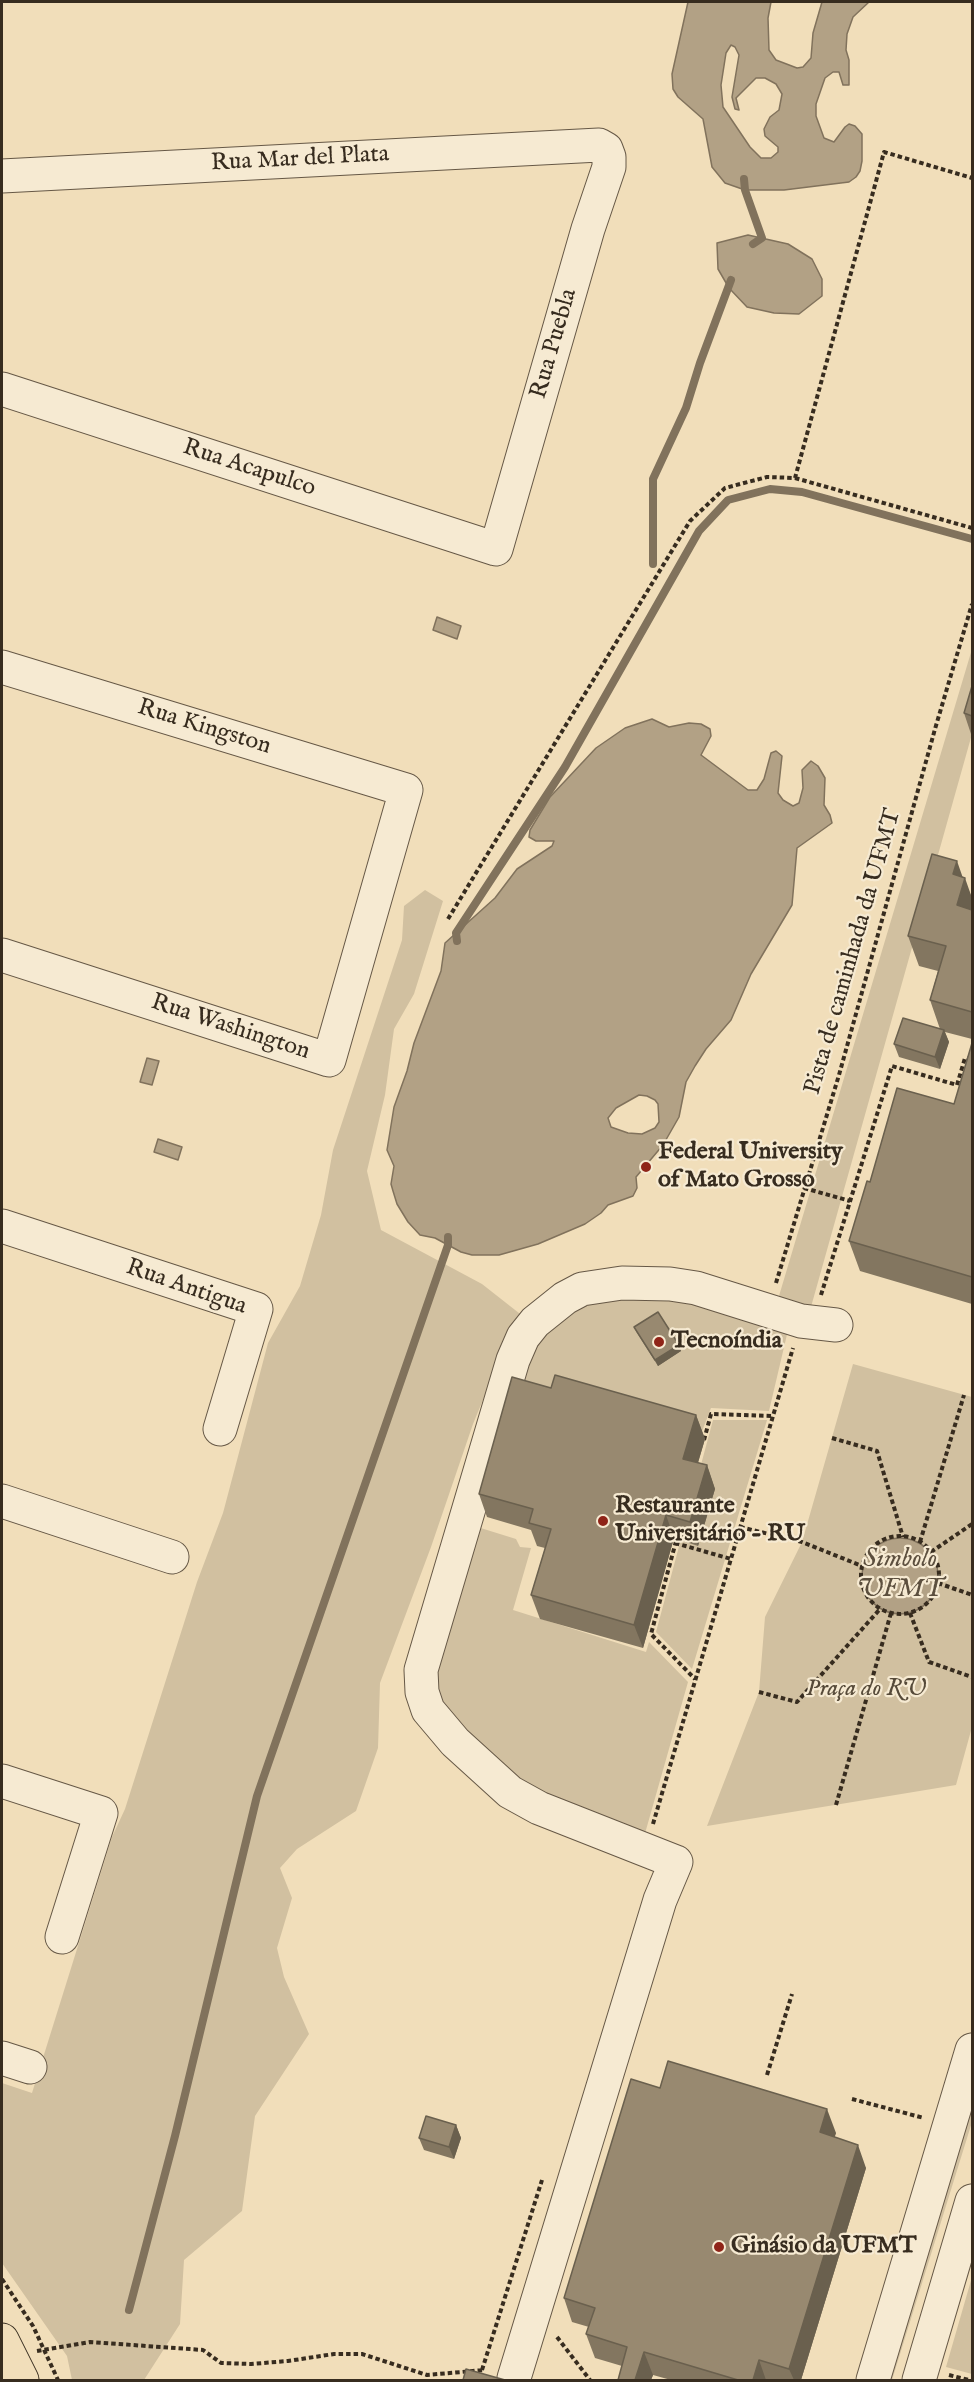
<!DOCTYPE html>
<html>
<head>
<meta charset="utf-8">
<style>
	body { margin:0 }
	#map { position:relative; width:974px; height:2382px; overflow:hidden; background:#f1deba; font-family:"IM FELL English",serif }
	canvas { display:block }
	.frame { position:absolute; inset:0; border:3px solid #372c1f; pointer-events:none }
</style>
</head>
<body>
<div id="map">
<canvas width="974" height="2382"></canvas>
<div class="frame"></div>
</div>
<script>
const g = document.querySelector('canvas').getContext('2d');
g.lineJoin = 'round';
function fill(path, color) {
  g.fillStyle = color;
  g.fill(path, 'evenodd');
}
function shape(rows) {
  const path = new Path2D();
  for (const r of rows) {
    if (r.length === 3) {
      path.moveTo(r[0] + r[2], r[1]);
      path.arc(r[0], r[1], r[2], 0, 2 * Math.PI);
      continue;
    }
    path.moveTo(r[0], r[1]);
    for (let i = 2; i < r.length; i += 2) path.lineTo(r[i], r[i + 1]);
  }
  return path;
}
function strokePath(path, color, width, dash) {
  g.strokeStyle = color;
  g.lineWidth = width;
  g.lineCap = dash ? 'butt' : 'round';
  g.setLineDash(dash || []);
  g.stroke(path);
}
function drawText(font, color, halo, rows, align = 'center') {
  g.font = font + ' "IM FELL English",serif';
  g.lineWidth = 4.5;
  g.setLineDash([]);
  g.textBaseline = 'middle';
  g.strokeStyle = halo;
  g.fillStyle = color;
  for (const [text, x, y, turn = 0] of rows) {
    g.save();
    g.translate(x, y);
    g.rotate((+turn || 0) * Math.PI / 180);
    g.textAlign = isNaN(turn) ? turn : align;
    if (halo) g.strokeText(text, 0, 0);
    g.fillText(text, 0, 0);
    g.restore();
  }
}
fill(shape([
	[972,649,972,734,809,1314,776,1306],
	[425,890,443,901,414,994,394,1029,385,1095,367,1171,381,1230,482,1284,524,1317,503,1351,473,1424,431,1547,380,1683,378,1748,356,1811,297,1849,280,1868,292,1898,277,1948,284,1977,309,2034,255,2116,242,2211,184,2260,180,2324,144,2380,72,2380,67,2356,2,2263,2,2083,32,2093,112,1837,125,1809,197,1582,223,1513,268,1343,300,1286,321,1215,333,1150,402,940,404,906],
	[676,1289,789,1326,769,1411,711,1408,701,1434,557,1405,509,1391,549,1318,583,1296],
	[853,1364,972,1397,972,1727,956,1785,707,1826,759,1692,765,1617,802,1542],
	[713,1420,767,1420,692,1669,656,1632],
	[471,1525,516,1539,520,1547,531,1548,513,1610,646,1652,649,1642,688,1682,642,1844,519,1790,454,1734,427,1668],
	[972,2066,972,2122,892,2380,880,2380],
	[972,2277,972,2374,946,2367]
]), '#d1c0a0');
const water = shape([
	[688,2,771,2,768,18,769,50,776,60,797,68,803,67,811,58,813,33,822,2,869,2,853,17,847,34,846,50,849,60,849,85,843,85,839,72,833,72,825,78,816,104,816,116,824,138,834,142,845,127,849,124,855,126,862,134,862,161,860,171,856,177,849,182,784,190,745,190,725,183,712,167,703,119,678,97,673,89,672,74,688,2],
	[731,45,735,47,739,55,732,97,735,109,739,110,736,98,756,78,765,78,776,84,782,94,779,110,770,117,764,129,765,136,778,147,778,152,771,158,761,158,750,147,723,107,721,85,726,53,731,45],
	[748,235,788,244,812,259,822,279,822,296,799,314,774,313,747,307,729,288,718,269,717,243,748,235],
	[437,617,461,626,457,639,433,630,437,617],
	[652,719,669,727,689,723,701,724,710,729,711,736,701,755,748,790,757,790,764,779,771,753,776,751,782,756,778,793,783,800,793,806,799,803,803,788,802,770,811,761,818,766,825,778,824,805,830,815,832,823,797,848,792,905,751,974,731,1020,706,1049,695,1066,686,1082,679,1117,663,1145,636,1177,637,1188,633,1196,608,1205,601,1213,585,1224,538,1244,499,1255,472,1255,461,1252,435,1238,420,1235,408,1222,397,1204,393,1191,391,1184,394,1166,387,1150,394,1107,407,1071,414,1043,441,971,445,943,495,898,517,869,552,846,554,841,536,841,529,837,530,830,550,797,596,748,625,728,652,719],
	[639,1095,647,1096,655,1100,658,1104,659,1122,655,1128,642,1134,628,1133,611,1127,608,1118,616,1108,639,1095],
	[147,1058,159,1061,152,1085,140,1082,147,1058],
	[158,1139,182,1147,178,1160,154,1152,158,1139],
	[900,1576,38]
]);
fill(water, '#b2a185');
strokePath(water, '#81725c', 1.5);
strokePath(shape([
	[744,179,745,190,762,238,753,244],
	[653,564,653,479,686,408,700,363,731,280],
	[457,941,456,933,565,767,699,531,728,500,770,489,802,492,972,539],
	[129,2310,175,2136,257,1796,448,1245,448,1237]
]), '#81725c', 8);
const minor = shape([
	[2,176,599,145,606,149,609,157,609,167,588,229,496,549,2,389],
	[2,667,406,790,329,1060,2,955],
	[2,1226,256,1309,220,1429],
	[2,1501,172,1557],
	[2,1781,101,1813,62,1937],
	[2,2058,30,2067],
	[514,2378,660,1900,676,1862,539,1808,510,1792,455,1742,428,1710,422,1692,421,1670,513,1360,523,1337,535,1322,565,1298,582,1289,622,1283,670,1284,696,1288,801,1321,836,1325],
	[873,2380,972,2050],
	[919,2380,972,2201]
]);
const major = shape([
	[2,2340,22,2380]
]);
strokePath(minor, '#665846', 35);
strokePath(major, '#372c1f', 35);
strokePath(shape([
	[795,478,972,528],
	[448,919,690,521,725,488,767,477,795,478,884,152,972,178],
	[804,1188,850,1201],
	[776,1283,839,1075,935,729,972,604],
	[821,1295,892,1066,957,1085,965,1058,972,1060],
	[832,1438,877,1451,903,1537],
	[704,1440,711,1414,773,1416],
	[740,1527,802,1542,862,1566],
	[678,1534,651,1634,695,1679],
	[900,1575,39],
	[920,1542,964,1395],
	[675,1543,731,1559],
	[931,1552,972,1524],
	[938,1583,972,1595],
	[910,1613,929,1662,972,1677],
	[759,1692,797,1702,880,1609],
	[836,1805,891,1613],
	[653,1824,793,1348],
	[767,2075,792,1994],
	[852,2099,924,2118],
	[2,2279,33,2326,58,2380],
	[557,2337,590,2380],
	[37,2351,90,2342,203,2350,221,2363,251,2364,288,2361,334,2354,362,2354,427,2375,484,2370],
	[482,2370,542,2180],
	[949,2375,969,2380]
]), '#372c1f', 4, [4.5, 3]);
strokePath(minor, '#f6ead2', 33);
strokePath(major, '#f1deba', 33);
fill(shape([
	[972,686,972,737,964,713],
	[963,877,972,898,972,1039,945,1032,949,1042,940,1069,899,1057,894,1044,940,1029,930,1000,938,971,919,966,908,936],
	[972,1043,972,1304,860,1271,849,1241,870,1182,954,1104],
	[634,1327,679,1345,681,1351,658,1366,637,1333],
	[551,1388,696,1415,705,1439,698,1463,707,1465,715,1489,698,1546,674,1538,643,1648,540,1619,531,1595,545,1548,537,1546,531,1530,487,1517,479,1494],
	[660,2088,836,2133,834,2137,866,2168,801,2380,671,2380,653,2375,651,2380,618,2380,622,2366,595,2358,586,2334,589,2327,572,2322,564,2298],
	[456,2125,461,2138,454,2159,424,2150,419,2138]
]), '#837660');
fill(shape([
	[957,861,964,881,965,878,972,898,972,921,957,905,953,874],
	[944,1030,949,1042,940,1069,935,1057],
	[679,1345,681,1351,658,1366,655,1360],
	[696,1415,705,1439,692,1482,683,1459],
	[707,1465,715,1489,698,1546,690,1522],
	[666,1515,674,1538,643,1648,634,1625],
	[827,2109,836,2133,829,2155,820,2132],
	[456,2125,461,2138,454,2159,449,2147],
	[858,2145,866,2168,801,2380,794,2380,789,2369],
	[644,2352,653,2375,651,2380,635,2380],
	[759,2360,766,2380,753,2380]
]), '#6a604e');
const building = shape([
	[972,686,972,716,964,713,972,686],
	[932,854,957,861,953,874,965,878,957,905,972,910,972,1012,930,1000,946,946,908,936,932,854],
	[903,1018,944,1030,935,1057,894,1044,903,1018],
	[972,1043,972,1277,849,1241,867,1181,870,1182,897,1088,954,1104,972,1043],
	[658,1312,679,1345,655,1360,634,1327,658,1312],
	[555,1375,696,1415,683,1459,707,1465,690,1522,666,1515,634,1625,531,1595,551,1529,529,1523,533,1509,479,1494,512,1377,551,1388,555,1375],
	[668,2061,827,2109,820,2132,858,2145,789,2369,759,2360,753,2380,738,2380,644,2352,635,2380,618,2380,627,2347,586,2334,595,2308,564,2298,631,2079,660,2088,668,2061],
	[426,2116,456,2125,449,2147,419,2138,426,2116],
	[466,2369,505,2380,463,2380,466,2369]
]);
fill(building, '#988970');
strokePath(building, '#6a604e', 1.5);
for (const [x, y, r, color] of [
	[646,1167,6,"#8f2418"],
	[659,1342,6,"#8f2418"],
	[603,1521,6,"#8f2418"],
	[719,2247,6,"#8f2418"]
]) {
  const dot = new Path2D();
  dot.arc(x, y, r, 0, 2 * Math.PI);
  g.fillStyle = color;
  g.fill(dot);
  strokePath(dot, '#f6ead2', 2);
}
drawText('24px', '#372c1f', '#f6ead2', [
	["Rua Mar del Plata",300,160,-3],
	["Rua Puebla",555,344,-74],
	["Rua Acapulco",249,469,18],
	["Rua Kingston",204,728,17],
	["Pista de caminhada da UFMT",854,952,-74],
	["Rua Washington",230,1028,18],
	["Rua Antigua",186,1288,19]
]);
drawText('bold 24px', '#372c1f', '#f6ead2', [
	["Federal University",658,1153],
	["of Mato Grosso",658,1181],
	["Tecnoíndia",671,1342],
	["Restaurante",615,1507],
	["Universitário - RU",615,1535],
	["Ginásio da UFMT",731,2247]
], 'left');
drawText('italic 24px', '#564a39', '#f6ead2', [
	["Praça do RU",866,1690]
]);
drawText('italic 26px', '#5c4f3e', '#f6ead2', [
	["Simbolo",900,1561],
	["UFMT",900,1591]
]);
</script>
</body>
</html>
